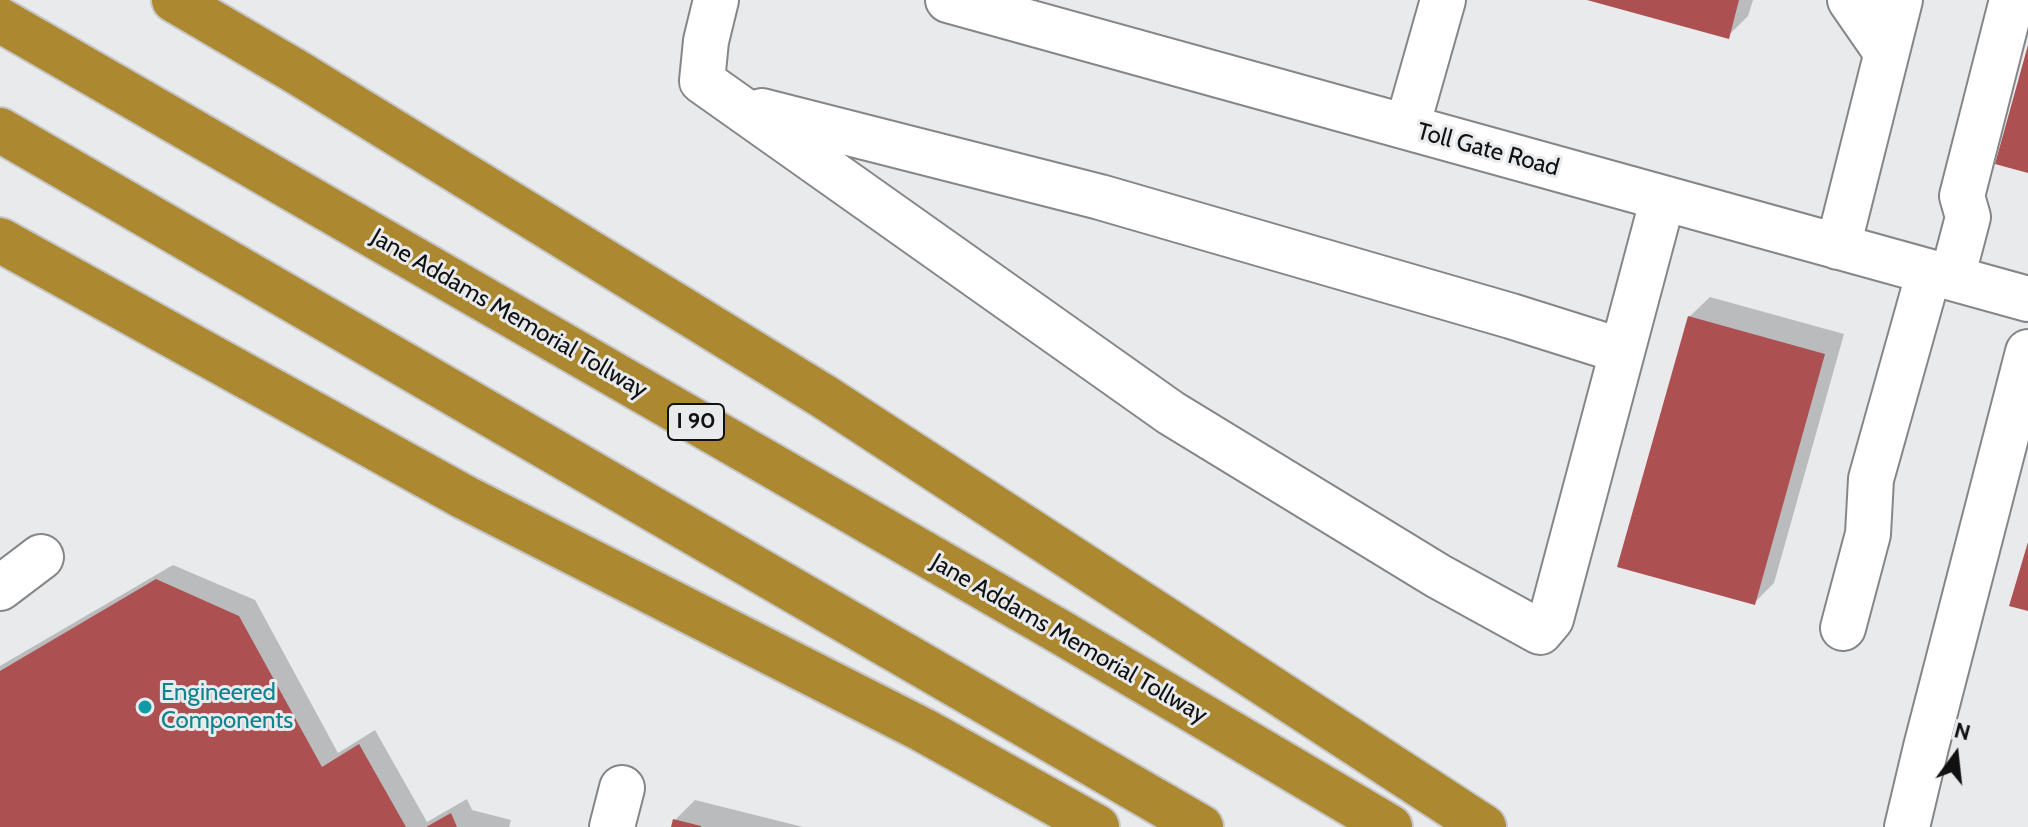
<!DOCTYPE html>
<html>
<head>
<meta charset="utf-8">
<style>
	body { margin:0 }
	#map { position:relative; width:2028px; height:827px; overflow:hidden; background:#e8eaec; font-family:Cabin,sans-serif }
	canvas { display:block }
	.north { position:absolute; left:1916px; top:715px; width:80px; height:80px; -webkit-text-stroke:6px #e8eaec; paint-order:stroke; rotate:15deg; font-size:22px; font-weight:700; line-height:32px; text-align:center; color:#111112 }
	.north::after { content:''; display:block; margin:auto; width:28px; height:36px; background:#111112; clip-path:polygon(50% 0,100% 100%,50% 72%,0 100%) }
</style>
</head>
<body>
<div id="map">
<canvas width="2028" height="827"></canvas>
<div class="north">N</div>
</div>
<script>
const g = document.querySelector('canvas').getContext('2d');
g.lineJoin = 'round';
function fill(path, color) {
  g.fillStyle = color;
  g.fill(path, 'evenodd');
}
function shape(rows) {
  const path = new Path2D();
  for (const r of rows) {
    path.moveTo(r[0], r[1]);
    for (let i = 2; i < r.length; i += 2) path.lineTo(r[i], r[i + 1]);
  }
  return path;
}
function strokePath(path, color, width, dash) {
  g.strokeStyle = color;
  g.lineWidth = width;
  g.lineCap = dash ? 'butt' : 'round';
  g.setLineDash(dash || []);
  g.stroke(path);
}
function drawText(font, color, halo, rows, align = 'center') {
  g.font = font + ' Cabin,sans-serif';
  g.lineWidth = 6;
  g.setLineDash([]);
  g.textBaseline = 'middle';
  g.strokeStyle = halo;
  g.fillStyle = color;
  for (const [text, x, y, turn = 0] of rows) {
    g.save();
    g.translate(x, y);
    g.rotate((+turn || 0) * Math.PI / 180);
    g.textAlign = isNaN(turn) ? turn : align;
    if (halo) g.strokeText(text, 0, 0);
    g.fillText(text, 0, 0);
    g.restore();
  }
}
fill(shape([
	[1591,0,1753,0,1748,16,1728,36],
	[1710,297,1844,334,1774,583,1754,603,1689,317],
	[173,565,255,600,338,753,375,730,427,822,467,799,472,810,511,820,509,827,0,827,0,666],
	[695,800,803,827,673,827,675,820]
]), '#0003');
fill(shape([
	[1587,0,1739,0,1729,39],
	[2028,45,2028,173,1995,164],
	[1688,316,1825,354,1755,605,1617,567],
	[2028,542,2028,611,2009,606],
	[156,579,239,616,322,767,359,744,406,827,0,827,0,671],
	[451,813,457,827,426,827],
	[673,819,701,826,701,827,671,827]
]), '#ac5052');
const minor = shape([
	[716,0,706,41,702,81,1171,413,1438,576,1540,632,1551,619,1663,198],
	[948,0,2028,299],
	[1850,0,1886,52],
	[762,111,1100,197,1511,316,1622,351],
	[1407,127,1443,0],
	[1838,247,1900,0],
	[1952,278,1968,217,1962,196,2012,0],
	[0,588,41,557],
	[1843,628,1868,534,1871,479,1929,272],
	[612,827,622,788],
	[1907,827,1926,747,2028,352]
]);
const highway = shape([
	[174,0,295,71,823,396,1484,827],
	[0,20,1062,633,1390,827],
	[0,130,1201,827],
	[0,240,464,497,923,730,1097,827]
]);
strokePath(minor, '#858688', 48);
strokePath(highway, '#c6c6c6', 48);
strokePath(minor, '#fff', 44);
strokePath(highway, '#ac8930', 44);
for (const [x, y, r, color] of [
	[145,707,8,"#0f9aa8"]
]) {
  const dot = new Path2D();
  dot.arc(x, y, r, 0, 2 * Math.PI);
  g.fillStyle = color;
  g.fill(dot);
  strokePath(dot, '#e8eaec', 3);
}
for (const [x, y, w] of [
	[696,422,56]
]) {
  const box = new Path2D();
  box.roundRect(x - w / 2, y - 18, w, 36, 6);
  g.fillStyle = '#e8eaec';
  g.fill(box);
  strokePath(box, '#111112', 2);
}
drawText('bold 22px', '#111112', null, [
	["I 90",696,422]
]);
drawText('24px', '#111112', '#e8eaec', [
	["Toll Gate Road",1488,150,15],
	["Jane Addams Memorial Tollway",509,314,30],
	["Jane Addams Memorial Tollway",1069,639,30]
]);
drawText('24px', '#0d838f', '#e8eaec', [
	["Engineered",161,693],
	["Components",161,721]
], 'left');
</script>
</body>
</html>
